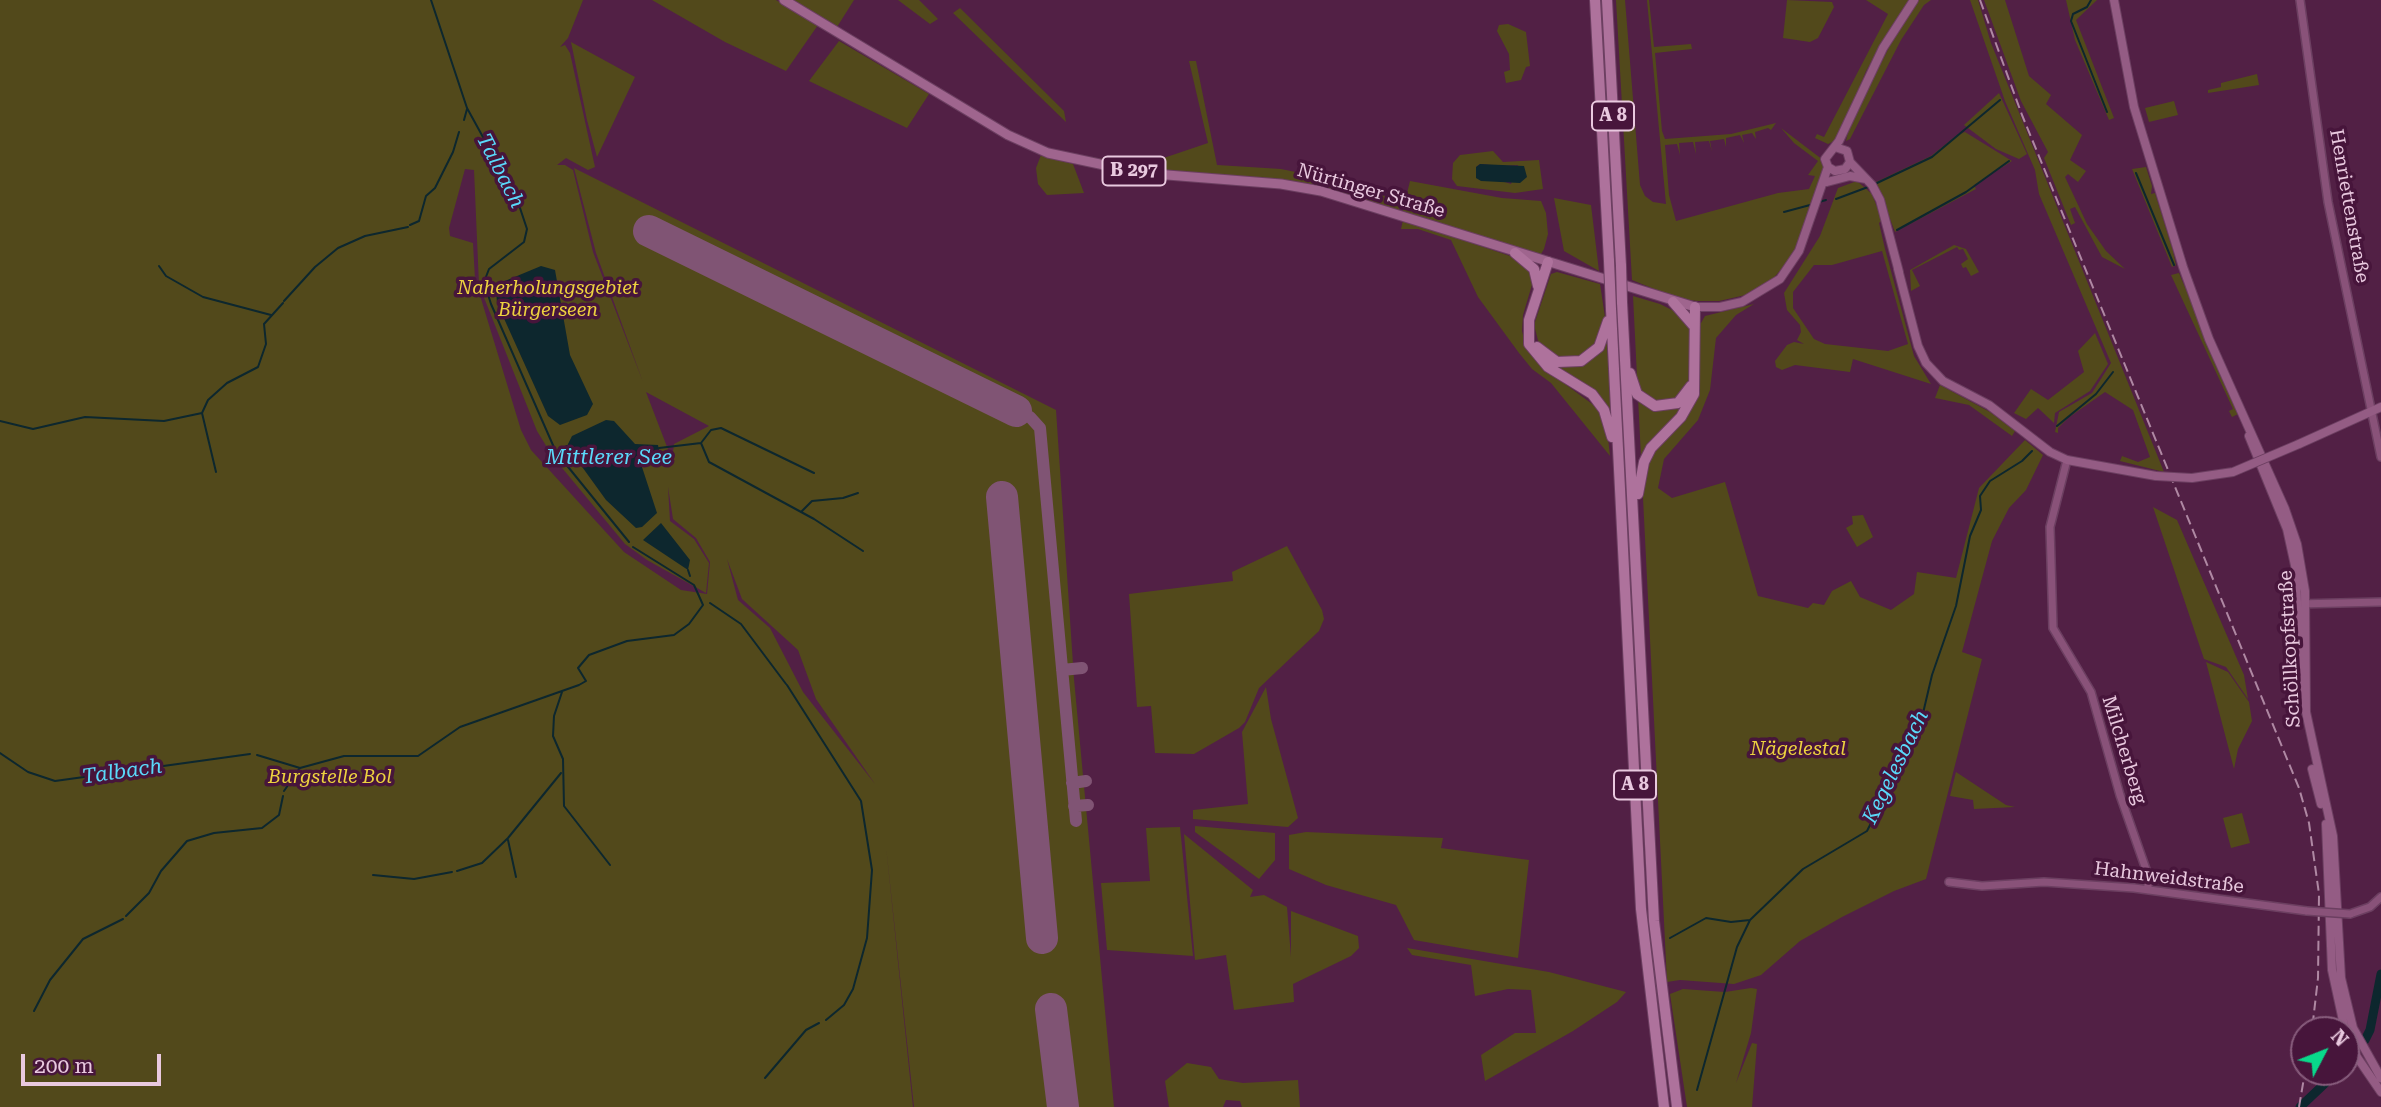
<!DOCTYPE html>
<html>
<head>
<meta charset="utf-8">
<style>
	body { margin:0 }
	#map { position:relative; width:2381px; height:1107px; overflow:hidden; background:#522045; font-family:"Roboto Serif",serif }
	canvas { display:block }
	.north { position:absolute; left:2290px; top:1016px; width:70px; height:70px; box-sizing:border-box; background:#47153b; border:2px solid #885d7d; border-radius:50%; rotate:48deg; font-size:19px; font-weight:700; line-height:28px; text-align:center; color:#e9c9df }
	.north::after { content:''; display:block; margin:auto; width:24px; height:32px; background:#09d98b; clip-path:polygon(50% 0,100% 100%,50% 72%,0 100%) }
	.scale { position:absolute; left:21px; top:1054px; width:140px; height:32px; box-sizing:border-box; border:4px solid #e9c9df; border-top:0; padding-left:9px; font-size:21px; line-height:24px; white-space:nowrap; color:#e9c9df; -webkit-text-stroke:5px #47153b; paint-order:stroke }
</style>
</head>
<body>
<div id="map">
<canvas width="2381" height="1107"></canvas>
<div class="north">N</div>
<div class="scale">200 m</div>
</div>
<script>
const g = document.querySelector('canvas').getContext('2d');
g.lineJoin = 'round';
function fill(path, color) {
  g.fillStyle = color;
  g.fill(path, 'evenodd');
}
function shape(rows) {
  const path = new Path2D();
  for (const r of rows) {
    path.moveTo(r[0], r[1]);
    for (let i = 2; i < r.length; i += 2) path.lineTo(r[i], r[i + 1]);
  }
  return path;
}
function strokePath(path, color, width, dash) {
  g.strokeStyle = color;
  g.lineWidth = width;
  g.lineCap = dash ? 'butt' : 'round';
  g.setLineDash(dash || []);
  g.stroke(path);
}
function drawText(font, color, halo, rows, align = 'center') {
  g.font = font + ' "Roboto Serif",serif';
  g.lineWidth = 7;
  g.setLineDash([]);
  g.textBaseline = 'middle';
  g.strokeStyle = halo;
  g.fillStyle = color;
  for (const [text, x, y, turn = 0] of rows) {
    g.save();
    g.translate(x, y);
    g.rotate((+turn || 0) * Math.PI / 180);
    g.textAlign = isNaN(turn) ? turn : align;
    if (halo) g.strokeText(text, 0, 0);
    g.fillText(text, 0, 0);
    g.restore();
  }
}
fill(shape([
	[0,0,583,0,568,38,560,47,565,45,570,53,595,167,588,170,566,158,557,165,565,165,573,170,593,252,643,382,596,253,574,168,1056,410,1074,679,1114,1107,914,1107,886,846,913,1107,0,1107],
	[465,169,474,170,479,285,537,431,553,457,625,544,647,560,706,593,709,563,694,539,670,521,668,487,673,519,696,538,710,562,707,594,681,590,624,552,531,450,521,430,475,279,473,243,450,236,449,228],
	[646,392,709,426,674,444,672,459,668,459,667,464,669,452],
	[727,559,742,599,798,650,816,699,875,784,803,692,770,628,738,600],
	[652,0,776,0,818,25,786,71,725,42],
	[791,0,854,0,837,27],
	[898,0,919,0,938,19,930,24],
	[1616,0,1625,0,1640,185,1645,196,1653,202,1666,204,1647,0,1649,0,1654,47,1691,44,1692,49,1655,53,1662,131,1665,139,1731,134,1776,123,1771,130,1768,128,1755,132,1756,139,1752,133,1742,135,1744,143,1740,135,1726,138,1726,147,1724,139,1710,141,1712,152,1709,141,1695,142,1696,154,1693,142,1679,143,1680,155,1677,144,1665,145,1669,195,1676,221,1778,193,1809,189,1815,176,1808,175,1818,161,1794,143,1781,128,1823,160,1825,168,1792,257,1770,282,1750,294,1719,301,1698,301,1679,299,1632,280],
	[1787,0,1832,2,1834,7,1818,38,1810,42,1783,38],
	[1866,0,1909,0,1866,71,1838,139,1828,144,1815,138,1817,134,1824,137,1888,14],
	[1918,0,1931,0,1924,5,1901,40,1850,139,1846,141,1850,124,1878,69,1900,26],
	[1970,0,1978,0,1991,43,2164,472,2120,461,2122,456,2138,462,2150,457,2133,410,2105,392,2068,418,2058,428,2058,433,2055,432,2059,412,2092,393,2111,363,2039,194,2035,170,2005,101],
	[1984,0,2005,0,2029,76,2051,95,2046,104,2082,135,2070,160,2086,171,2078,182,2068,174,2065,177,2087,224,2106,251,2125,269,2102,257,2075,207,2070,209,2075,223,2071,225,2044,158,2048,152,2021,101],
	[2066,0,2097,0,2076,20,2114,118,2109,120,2075,40],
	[960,8,1064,111,1066,122,953,13],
	[1508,24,1526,32,1530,66,1526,67,1521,80,1506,83,1504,72,1510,70,1509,54,1497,31,1499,25],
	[839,41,929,94,907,128,809,81],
	[571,42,635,77,597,157,587,120],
	[1189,61,1196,61,1217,165,1281,169,1330,179,1401,201,1399,210,1397,212,1305,185,1143,170,1077,155,1143,165,1208,143],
	[2257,74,2259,85,2208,93,2208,90,2221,87,2221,83],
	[1999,93,2027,154,2019,159,1996,149,1964,125],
	[2174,101,2178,115,2149,122,2145,108],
	[1965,132,2012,161,1974,185,1976,189,1895,232,1876,182,1931,156,1957,135],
	[1493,151,1503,162,1539,160,1543,189,1515,193,1457,186,1452,179,1453,163,1460,155],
	[1480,164,1501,166,1518,165,1511,184,1477,173,1476,167],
	[1041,155,1073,164,1084,193,1047,195,1038,184,1036,168],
	[2146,167,2152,186,2151,194,2155,193,2173,251,2176,265,2172,267,2132,169],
	[1410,181,1502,198,1541,201,1546,213,1548,234,1544,249,1541,254,1534,254,1402,214],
	[1857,181,1872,194,1882,220,1879,223,1885,249,1914,356,1931,384,1853,359,1850,372,1795,365,1782,370,1776,367,1775,361,1787,345,1794,342,1804,344,1797,340,1801,332,1800,325,1787,310,1784,293,1820,236,1838,188],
	[1882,251,1908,344,1888,351,1825,344,1814,339,1793,308,1793,292,1814,265,1832,265],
	[1554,198,1591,205,1599,271,1564,251],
	[1403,220,1513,257,1527,265,1534,278,1523,315,1522,331,1526,347,1546,370,1599,409,1607,429,1610,456,1551,383,1532,369,1519,353,1478,297,1451,240,1418,229,1401,229],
	[1954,245,1966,249,1979,272,1971,276,1966,267,1963,268,1961,264,1968,259,1963,249,1959,250,1957,247,1912,270,1920,286,1911,291,1910,270],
	[1557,272,1600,284,1605,317,1604,329,1590,354,1562,360,1539,344,1534,325,1551,274],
	[2179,273,2238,414,2232,417,2229,411,2233,409,2171,275],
	[1633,296,1660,304,1680,314,1686,321,1701,323,1705,316,1754,304,1736,315,1716,338,1710,390,1698,420,1664,459,1658,488,1672,498,1725,482,1758,596,1808,608,1813,603,1824,605,1832,591,1851,581,1860,597,1891,610,1914,594,1917,572,1956,578,1979,488,2025,440,2043,455,2026,490,2009,508,1992,541,1962,652,1982,659,1926,879,1894,891,1842,917,1800,941,1761,975,1734,984,1680,980,1667,982],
	[2095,333,2108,364,2090,391,2055,413,2054,423,2038,408,2026,419,2014,413,2031,389,2048,400,2084,372,2078,351],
	[1607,339,1611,415,1610,415,1554,367,1566,365],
	[1940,385,1990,412,2015,431,2012,436,1969,405,1935,398],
	[2153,507,2177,520,2244,675,2248,699,2226,667,2204,659],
	[1863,515,1873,537,1857,547,1846,528,1853,524,1852,516],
	[1287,546,1322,610,1324,619,1319,631,1259,688,1245,722,1239,728,1194,754,1155,753,1151,706,1137,707,1129,594,1233,581,1232,572],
	[2206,662,2228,672,2249,702,2252,721,2238,749,2234,769],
	[1266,687,1271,719,1298,818,1288,827,1193,819,1193,810,1248,804,1242,732],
	[1956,772,2006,805,2015,807,1974,809,1973,800,1950,796],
	[2242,813,2250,843,2231,848,2223,818],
	[1195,826,1275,833,1275,860,1259,879,1195,832],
	[1180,827,1193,956,1107,950,1101,883,1150,881,1146,828],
	[1306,832,1443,838,1441,848,1529,860,1518,958,1414,940,1396,905,1326,885,1289,869,1289,835],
	[1184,834,1253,890,1250,897,1264,895,1287,907,1291,957,1291,911,1358,936,1359,948,1351,956,1293,984,1294,1002,1234,1010,1226,955,1195,960],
	[1407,948,1549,972,1626,992,1617,1002,1573,1031,1485,1081,1481,1055,1515,1033,1536,1033,1531,990,1508,989,1475,996,1471,965,1412,955],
	[1751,988,1757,989,1751,1033,1736,1083,1752,1043,1757,1044,1752,1107,1687,1107,1670,994,1683,989,1725,992],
	[1187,1063,1211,1067,1219,1079,1243,1083,1298,1080,1300,1107,1242,1107,1240,1101,1226,1100,1223,1107,1169,1107,1165,1081]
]), '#52491b');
fill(shape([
	[1480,164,1524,166,1527,177,1520,183,1481,181,1476,178,1476,167],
	[541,266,555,270,570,355,593,404,587,415,560,425,548,416,497,303,496,290,505,281],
	[606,420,614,421,635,444,658,445,659,450,641,464,657,513,642,527,636,528,606,500,567,446,572,436],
	[661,523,690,560,688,570,643,540]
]), '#0d272e');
strokePath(shape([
	[431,0,467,108,517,199,527,229,524,242,489,269,484,282,491,304,556,452,629,542],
	[2091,0,2087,7,2073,14,2071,21,2107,112],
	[464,120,467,109],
	[2136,173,2174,265],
	[1877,183,1932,157,2000,100],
	[1836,199,1868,187],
	[1819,202,1826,200],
	[1784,212,1810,205],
	[410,225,419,221,426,196,435,188,453,152,459,132],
	[1897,230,1966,192,2009,161],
	[159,266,166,276,203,297,271,315],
	[284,301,315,267,338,248,365,236,408,227],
	[0,421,33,429,85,417,164,421,202,413],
	[2057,426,2096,394,2113,372],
	[701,443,709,462,814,519,863,551],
	[659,448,701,443,711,430,721,428,814,473],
	[556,452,567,446],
	[216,472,202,413,208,400,227,383,258,367,266,344,264,324,283,303],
	[802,511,812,501,843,498,858,493],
	[688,570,690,576],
	[710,603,741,624,786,684],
	[787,685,861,801,872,870,867,938,853,989,844,1005,826,1020],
	[562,692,554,716,553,736,563,759,564,806,610,865],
	[0,753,28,772,55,781,250,754],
	[257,755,300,768,344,756,418,756,460,727,579,685,586,681,578,668,589,655,627,641,674,635,689,624,703,605,699,596,694,585,633,547],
	[284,791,299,769],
	[508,840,516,877],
	[457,871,482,863,508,838,561,773],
	[373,875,414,879,452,872],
	[126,916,149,893,161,871,187,841,214,833,262,828,279,815,283,796],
	[1670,938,1706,918,1731,922,1750,920],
	[34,1011,50,980,83,939,123,919],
	[765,1078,806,1030,819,1023],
	[1697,1090,1737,947,1750,920,1803,869,1867,831,1920,726,1932,675,1956,606,1970,536,1981,510,1980,496,1990,481,2022,461,2032,451]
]), '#0d272e', 2);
strokePath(shape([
	[2365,1040,2370,1030,2381,974],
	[2346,1064,2349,1062],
	[2300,1107,2337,1072]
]), '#0d272e', 9);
strokePath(shape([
	[1016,411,1030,417,1040,428,1076,821],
	[1062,670,1082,668],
	[1072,783,1086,781],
	[1074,806,1088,805]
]), '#805474', 12);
strokePath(shape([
	[649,231,1016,411],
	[1002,497,1042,938],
	[1051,1009,1063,1107]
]), '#805474', 32);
const tertiary = shape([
	[2300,0,2328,202,2381,457],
	[2067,460,2050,527,2053,628,2091,692,2120,795,2148,875,2148,890],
	[2298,604,2381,602],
	[1949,882,1982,886,2044,882,2134,888,2307,911],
	[2350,914,2370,907,2381,897]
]);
const secondary = shape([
	[2114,0,2134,107,2183,267,2209,339,2285,509,2297,544,2305,591,2306,712,2333,836,2341,978,2353,1028,2381,1078],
	[1835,147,1847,151,1850,162],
	[1850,162,1845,169,1835,171,1828,167,1825,159,1839,141,1883,48,1914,0],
	[1850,162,1872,185,1880,200,1899,272],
	[1827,182,1850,176,1866,179],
	[1898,269,1918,346,1926,363,1943,381,1989,405,2050,452,2067,460,2156,476],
	[1695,307,1720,307,1742,302,1780,279,1799,251,1828,167],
	[2249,436,2287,529,2296,570,2300,702],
	[2299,444,2381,407],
	[2312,769,2321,804],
	[2326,824,2332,970,2345,1030],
	[2346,1032,2357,1057,2381,1092]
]);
const primary = shape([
	[784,0,1008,135,1048,153,1142,173,1281,184,1321,191,1695,307]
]);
const motorway = shape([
	[1595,0,1609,261],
	[1607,0,1621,266],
	[1515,253,1534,269,1538,286],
	[1548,262,1529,320,1529,344,1548,367,1592,394,1604,410,1612,437],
	[1622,302,1654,921,1677,1107],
	[1673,302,1693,325],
	[1611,309,1641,909,1664,1107],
	[1537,347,1557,362,1581,361,1599,347,1608,321],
	[1630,373,1637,394,1655,406,1678,403,1691,386],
	[1638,494,1644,462,1651,448,1681,417,1694,394,1695,307]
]);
strokePath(tertiary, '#6c3f61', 10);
strokePath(secondary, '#6c3f61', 10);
strokePath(primary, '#6c3f61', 11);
strokePath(motorway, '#6c3f61', 12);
strokePath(tertiary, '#895279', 7);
strokePath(secondary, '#945c84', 8);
strokePath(primary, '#9f658e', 9);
strokePath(motorway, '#ae729c', 10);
strokePath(shape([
	[1980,0,2022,115,2299,788,2309,823,2319,894,2318,978,2312,1030],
	[2299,1107,2305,1072]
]), '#af88a3', 2, [10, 5]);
const tertiaryBridge = shape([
	[2307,911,2350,914]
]);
const secondaryBridge = shape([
	[2156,476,2192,478,2233,472,2299,444]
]);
const motorwayBridge = shape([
	[1609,261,1611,309],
	[1621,266,1622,302]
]);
strokePath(tertiaryBridge, '#6c3f61', 10, []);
strokePath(secondaryBridge, '#6c3f61', 10, []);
strokePath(motorwayBridge, '#6c3f61', 12, []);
strokePath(tertiaryBridge, '#895279', 7);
strokePath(secondaryBridge, '#945c84', 8);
strokePath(motorwayBridge, '#ae729c', 10);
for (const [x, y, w] of [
	[1613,116,42],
	[1134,171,63],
	[1635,785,42]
]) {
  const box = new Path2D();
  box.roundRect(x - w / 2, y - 14.5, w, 29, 5);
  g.fillStyle = '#47153b';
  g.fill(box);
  strokePath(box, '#e9c9df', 2);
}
drawText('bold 18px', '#e9c9df', null, [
	["A 8",1613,116],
	["B 297",1134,171],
	["A 8",1635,785]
]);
drawText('19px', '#e9c9df', '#47153b', [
	["Nürtinger Straße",1371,191,16],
	["Henriettenstraße",2349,206,80],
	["Schöllkopfstraße",2290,649,-93],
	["Milcherberg",2124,750,73],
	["Hahnweidstraße",2169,878,7]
]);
drawText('italic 19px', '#edd23f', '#47153b', [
	["Naherholungsgebiet",548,288],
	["Bürgerseen",548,310],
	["Nägelestal",1798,749],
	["Burgstelle Bol",330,777]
]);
drawText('italic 21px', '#5ad9fa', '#47153b', [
	["Talbach",500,171,63],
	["Mittlerer See",609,458],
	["Kegelesbach",1896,767,-64],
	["Talbach",122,772,-8]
]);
</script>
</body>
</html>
